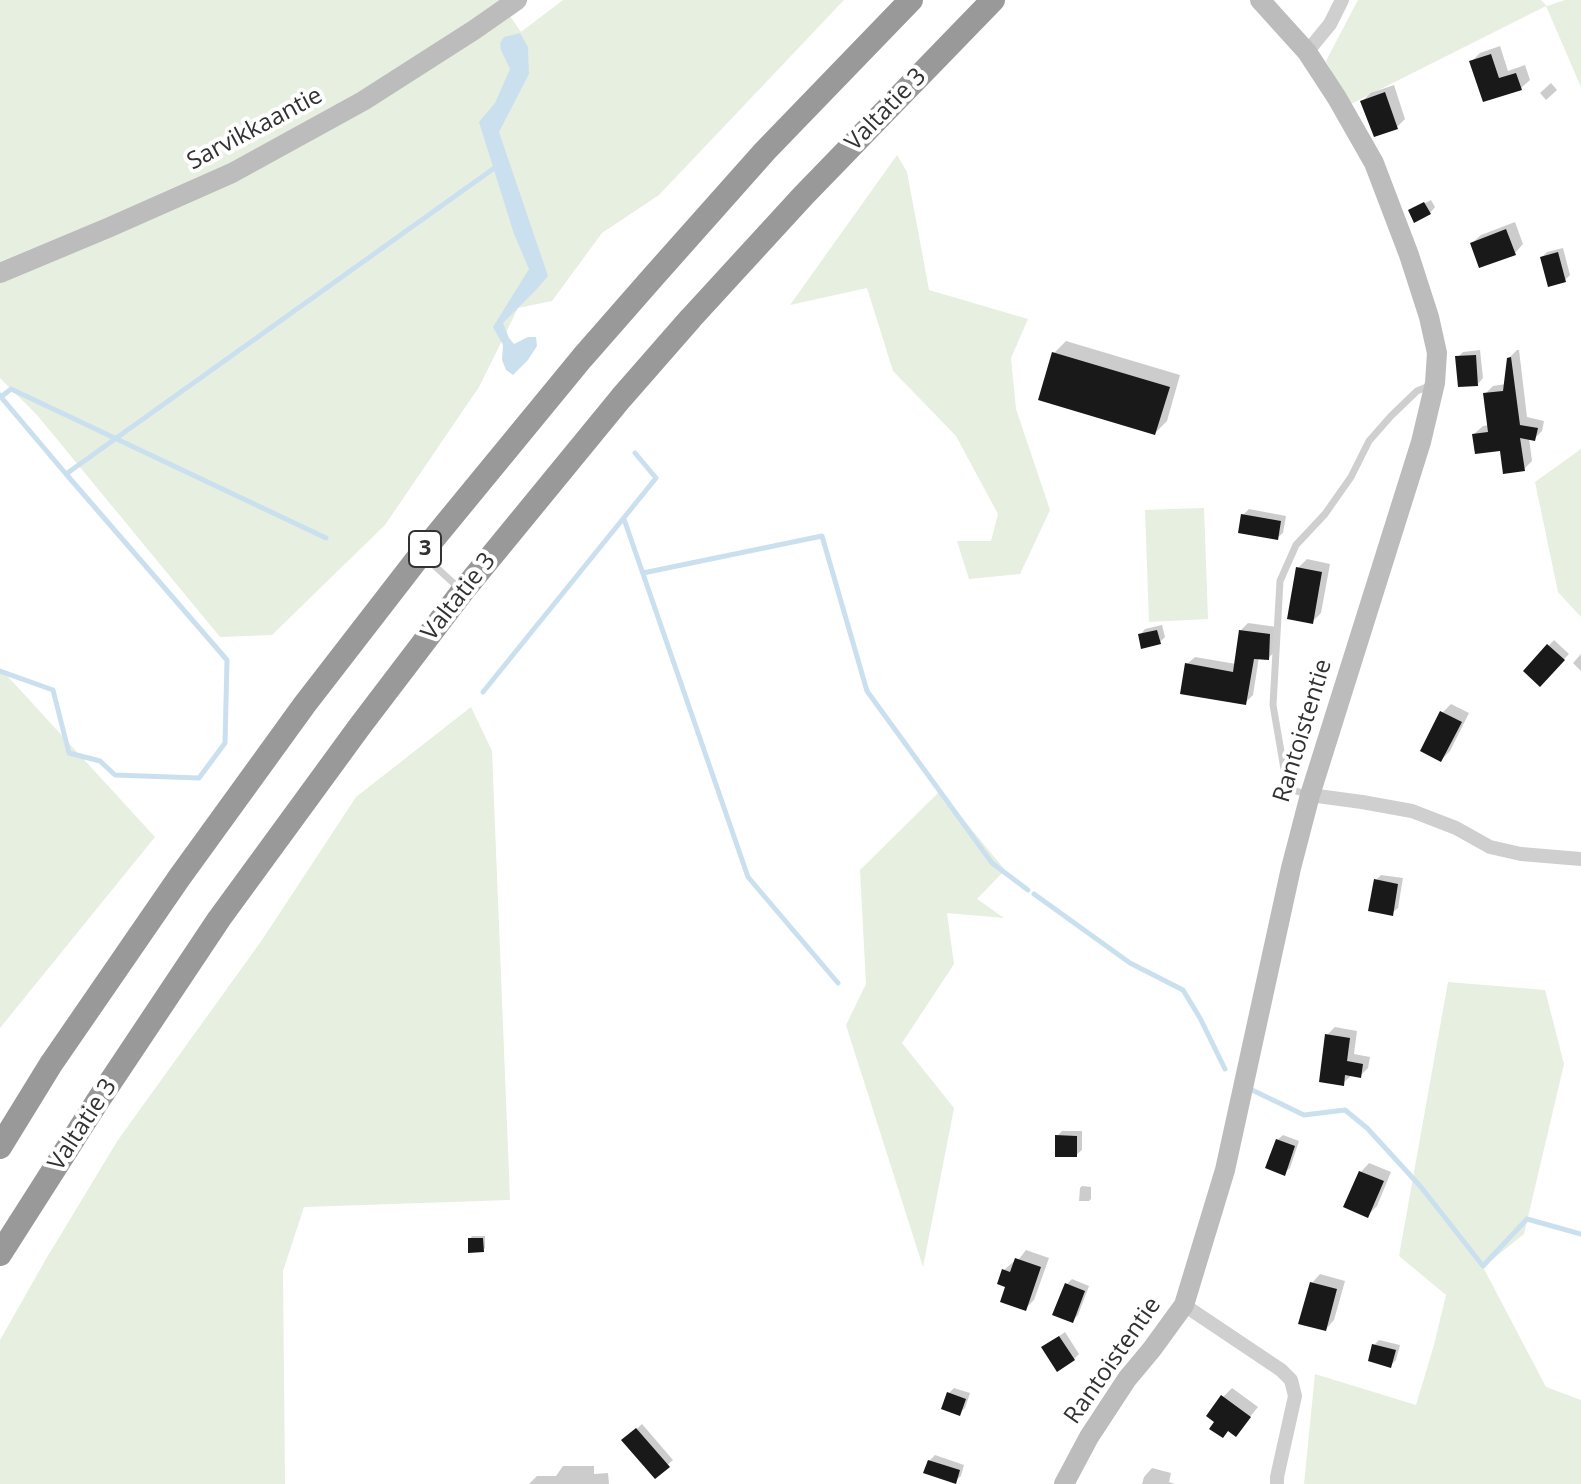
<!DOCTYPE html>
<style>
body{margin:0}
canvas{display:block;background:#fff}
</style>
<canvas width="1581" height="1484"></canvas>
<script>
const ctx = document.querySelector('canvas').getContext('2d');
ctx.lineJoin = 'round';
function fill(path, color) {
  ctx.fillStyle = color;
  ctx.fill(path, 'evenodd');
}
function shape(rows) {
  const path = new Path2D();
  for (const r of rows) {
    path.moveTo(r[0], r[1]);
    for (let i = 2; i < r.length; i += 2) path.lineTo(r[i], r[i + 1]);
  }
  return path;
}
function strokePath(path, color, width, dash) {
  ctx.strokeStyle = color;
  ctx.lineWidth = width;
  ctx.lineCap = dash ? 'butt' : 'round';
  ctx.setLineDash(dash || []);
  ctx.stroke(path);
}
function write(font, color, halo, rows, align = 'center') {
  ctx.font = font + ' "Open Sans",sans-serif';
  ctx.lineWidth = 8;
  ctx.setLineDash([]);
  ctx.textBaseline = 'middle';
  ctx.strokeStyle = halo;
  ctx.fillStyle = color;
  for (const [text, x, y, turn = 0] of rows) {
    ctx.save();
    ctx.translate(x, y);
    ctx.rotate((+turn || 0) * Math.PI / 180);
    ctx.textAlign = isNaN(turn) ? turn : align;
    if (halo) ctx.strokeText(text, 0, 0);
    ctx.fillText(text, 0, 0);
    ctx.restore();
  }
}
fill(shape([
 [0,0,499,0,521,32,563,0,844,0,659,195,602,233,552,301,518,308,479,387,385,525,272,635,220,637,37,415,0,378],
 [1358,0,1541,0,1547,6,1565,0,1581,0,1581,87,1546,6,1349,105,1326,61],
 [897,155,907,172,929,290,1028,319,1011,358,1016,409,1050,510,1020,574,969,579,957,541,991,541,998,514,956,436,893,371,867,288,790,305],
 [1581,449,1581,617,1558,592,1535,482],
 [1204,508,1208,619,1149,622,1145,510],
 [0,668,155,837,0,1028],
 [471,707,492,751,510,1200,304,1207,283,1271,285,1484,0,1484,0,1340,46,1259,118,1140,262,940,356,797],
 [940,791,1005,870,977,899,1004,918,947,913,954,964,902,1043,954,1108,923,1267,846,1025,866,984,860,870],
 [1448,982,1545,990,1564,1064,1524,1234,1483,1267,1546,1387,1581,1400,1581,1484,1304,1484,1315,1374,1416,1405,1434,1345,1446,1295,1399,1256]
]), '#e7efe0');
fill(shape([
 [520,33,528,47,529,74,499,132,548,276,536,290,503,323,509,338,514,344,528,337,536,337,537,346,528,360,513,375,506,370,502,360,503,345,493,327,529,269,514,234,479,122,495,103,510,69,501,50,500,43,504,37]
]), '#cbe0ef');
fill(shape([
 [1500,46,1508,71,1525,65,1530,80,1521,88,1484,100,1472,61,1480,53],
 [1551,83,1557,90,1546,100,1540,93],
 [1394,85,1405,119,1397,127,1362,101,1371,93],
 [1431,200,1435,207,1430,213,1410,211,1414,207,1414,209],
 [1515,222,1523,244,1515,253,1472,243,1481,235],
 [1563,248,1570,275,1565,280,1542,257,1547,252],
 [1066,341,1180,375,1167,421,1155,433,1054,353],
 [1480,350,1483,378,1478,384,1458,357,1463,352],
 [1517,350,1519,350,1527,417,1544,421,1542,431,1534,439,1529,438,1532,461,1524,469,1502,448,1474,434,1483,426,1490,425,1485,394,1493,386,1506,384,1509,358],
 [1249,509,1286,516,1283,533,1277,538,1243,515],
 [1307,559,1330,564,1321,613,1312,622,1298,568],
 [1248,623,1277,627,1276,651,1268,658,1259,657,1253,695,1245,703,1187,664,1195,657,1236,664,1240,631],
 [1162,625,1165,637,1160,642,1140,635,1145,629],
 [1554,640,1569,654,1540,684,1526,670],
 [1581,654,1581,671,1573,663],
 [1451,704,1469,713,1450,751,1441,760,1442,713],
 [1381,875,1403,878,1398,908,1392,913,1376,880],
 [1335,1027,1357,1031,1354,1054,1370,1057,1368,1068,1360,1076,1352,1075,1343,1083,1327,1035],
 [1062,1131,1082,1131,1082,1150,1076,1155,1057,1136],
 [1283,1135,1299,1141,1290,1168,1284,1173,1277,1140],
 [1369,1163,1391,1172,1377,1206,1368,1215,1361,1172],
 [1082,1186,1091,1187,1091,1199,1089,1201,1079,1201,1080,1188],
 [472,1236,485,1236,485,1248,483,1250,470,1239],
 [1026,1250,1049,1258,1034,1300,1025,1309,1004,1270,1013,1262,1016,1263],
 [1320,1274,1345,1281,1334,1320,1326,1329,1312,1283],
 [1072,1279,1089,1286,1078,1315,1072,1321,1066,1285],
 [1065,1332,1079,1354,1074,1359,1044,1347],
 [1379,1340,1400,1345,1396,1360,1391,1365,1374,1345],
 [954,1388,970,1393,965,1408,959,1413,949,1393],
 [1232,1388,1258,1407,1236,1434,1223,1397],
 [642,1424,673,1460,655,1476,624,1441],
 [935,1455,964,1465,961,1476,955,1481,929,1461],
 [563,1466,594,1466,594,1474,608,1473,609,1484,529,1484,537,1476,556,1476],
 [1152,1468,1171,1473,1169,1482,1175,1484,1142,1484,1144,1477]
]), '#0003');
strokePath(shape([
 [0,395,1,397,11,389,326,538],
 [1,397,66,474,500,164],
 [624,519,748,877,838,983],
 [643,573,822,536,867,691,992,863,1028,890],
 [0,671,53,690,69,753,100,761,115,775,199,778,225,743,227,660,66,474],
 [483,692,656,478,635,453],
 [1034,894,1130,963,1183,990,1200,1018,1225,1069],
 [1250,1089,1304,1115,1345,1110,1367,1128,1421,1187,1483,1266,1527,1219,1581,1234]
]), '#cbe0ef', 5);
fill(shape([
 [1491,54,1499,78,1516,73,1522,90,1483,102,1469,61],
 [1385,92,1398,129,1374,137,1360,101],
 [1424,202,1431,214,1414,223,1408,210],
 [1506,229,1516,255,1479,268,1470,243],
 [1558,252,1566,282,1548,287,1540,257],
 [1052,352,1170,387,1155,435,1038,400],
 [1476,355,1478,386,1458,387,1455,356],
 [1511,357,1520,425,1538,428,1535,441,1520,438,1525,471,1503,474,1500,451,1475,454,1472,434,1488,432,1483,393,1503,391,1507,358],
 [1241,514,1281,521,1278,540,1238,533],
 [1296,567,1322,572,1313,624,1287,619],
 [1157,630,1161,644,1141,649,1138,634],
 [1239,630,1270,634,1269,660,1254,659,1246,705,1180,694,1185,663,1233,672],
 [1547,644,1565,660,1540,687,1523,671],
 [1440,711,1462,722,1441,762,1420,751],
 [1374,879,1398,884,1393,916,1368,911],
 [1325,1034,1350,1038,1347,1061,1363,1064,1361,1078,1345,1075,1344,1086,1319,1082],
 [1055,1135,1077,1136,1077,1157,1055,1157],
 [1276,1139,1295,1146,1285,1176,1265,1168],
 [1359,1171,1384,1181,1368,1218,1343,1207],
 [468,1238,483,1238,484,1252,468,1253],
 [1015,1258,1041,1267,1026,1311,1000,1302,1005,1287,997,1284,1002,1269,1010,1272],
 [1310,1282,1337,1289,1326,1331,1298,1324],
 [1065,1283,1085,1291,1073,1323,1052,1315],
 [1059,1336,1075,1360,1057,1372,1041,1347],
 [1372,1344,1396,1350,1391,1368,1368,1361],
 [947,1392,966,1399,960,1416,941,1409],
 [1221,1395,1251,1417,1236,1437,1228,1431,1223,1438,1209,1429,1214,1422,1206,1416],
 [636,1428,670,1467,655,1479,621,1440],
 [928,1460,960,1470,956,1484,923,1473]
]), '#191919');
strokePath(shape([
 [426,558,461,590],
 [1306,794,1296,791,1288,784,1284,769,1273,705,1280,581,1296,545,1325,514,1351,477,1369,441,1391,416,1417,391,1429,386]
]), '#cfcfcf', 7);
strokePath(shape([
 [1307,52,1330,24,1342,0],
 [1310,795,1362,802,1412,811,1456,828,1490,847,1521,854,1581,859],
 [1184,1305,1281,1370,1291,1380,1295,1396,1277,1477,1277,1484]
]), '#cfcfcf', 14);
strokePath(shape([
 [0,273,110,227,232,173,363,101,474,30,517,0],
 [1064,1484,1089,1437,1127,1379,1152,1349,1184,1305,1225,1170,1291,868,1310,795,1421,442,1435,383,1437,353,1429,317,1409,255,1374,163,1337,98,1307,52,1260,0]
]), '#bcbcbc', 20);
strokePath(shape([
 [0,1147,51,1064,179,878,305,704,421,554,582,358,653,277,765,151,911,0],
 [0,1254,97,1102,219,919,360,726,462,592,621,398,691,318,803,196,993,0]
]), '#999', 24);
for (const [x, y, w] of [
 [425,549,32]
]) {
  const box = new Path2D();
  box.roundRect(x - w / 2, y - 18, w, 36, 6);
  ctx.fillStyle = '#fff';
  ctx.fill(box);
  strokePath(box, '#323232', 2);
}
write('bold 22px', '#323232', null, [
 ["3",425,549]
]);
write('24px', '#323232', '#fff', [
 ["Valtatie 3",886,110,-46],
 ["Sarvikkaantie",255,129,-28],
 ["Valtatie 3",459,597,-52],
 ["Rantoistentie",1303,731,-73],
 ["Valtatie 3",83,1125,-57],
 ["Rantoistentie",1113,1361,-55]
]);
</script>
